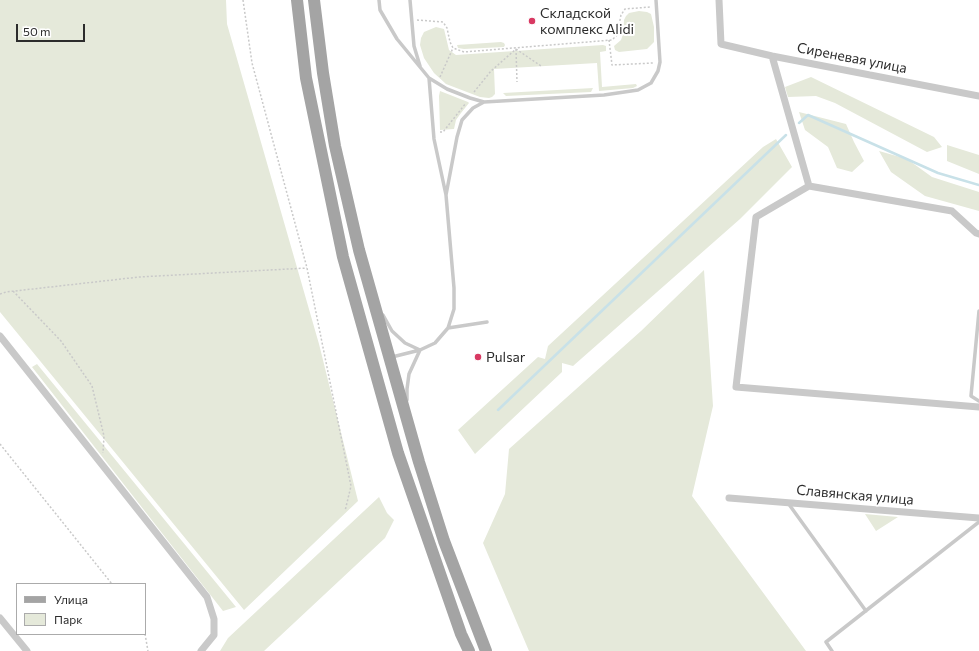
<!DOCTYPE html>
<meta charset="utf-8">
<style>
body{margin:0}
#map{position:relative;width:979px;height:651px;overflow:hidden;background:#fff;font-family:Commissioner,sans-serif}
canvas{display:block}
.legend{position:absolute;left:16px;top:583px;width:130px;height:52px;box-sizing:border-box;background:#fff;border:1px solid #ababab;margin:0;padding:5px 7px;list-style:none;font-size:12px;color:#2c2c2c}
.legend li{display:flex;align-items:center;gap:8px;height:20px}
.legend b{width:20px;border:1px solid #ababab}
.scale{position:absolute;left:16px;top:24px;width:69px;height:18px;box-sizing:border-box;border:2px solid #2c2c2c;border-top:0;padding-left:5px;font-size:12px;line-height:14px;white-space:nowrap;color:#2c2c2c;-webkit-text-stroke:3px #fff;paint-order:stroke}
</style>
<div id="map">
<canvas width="979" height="651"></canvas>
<ul class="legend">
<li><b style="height:5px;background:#a4a4a4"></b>Улица</li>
<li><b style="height:11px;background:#e5e9da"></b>Парк</li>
</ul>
<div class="scale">50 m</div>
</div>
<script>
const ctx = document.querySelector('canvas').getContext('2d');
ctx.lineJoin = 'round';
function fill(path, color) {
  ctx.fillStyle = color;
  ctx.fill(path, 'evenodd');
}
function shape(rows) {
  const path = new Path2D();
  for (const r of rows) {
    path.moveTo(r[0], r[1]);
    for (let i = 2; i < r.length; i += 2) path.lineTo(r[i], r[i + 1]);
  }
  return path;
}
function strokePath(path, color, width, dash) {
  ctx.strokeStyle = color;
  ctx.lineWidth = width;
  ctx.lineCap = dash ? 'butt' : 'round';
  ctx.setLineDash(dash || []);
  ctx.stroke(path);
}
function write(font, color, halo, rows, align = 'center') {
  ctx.font = font + ' Commissioner,sans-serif';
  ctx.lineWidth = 4;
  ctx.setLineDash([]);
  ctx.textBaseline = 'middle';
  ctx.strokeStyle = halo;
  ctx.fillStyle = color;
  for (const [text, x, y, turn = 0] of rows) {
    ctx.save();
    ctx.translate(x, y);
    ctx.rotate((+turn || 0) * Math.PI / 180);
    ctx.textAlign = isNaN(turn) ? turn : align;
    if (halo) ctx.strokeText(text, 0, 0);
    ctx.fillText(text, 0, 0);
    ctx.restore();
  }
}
fill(shape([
 [0,0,226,0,227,24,319,344,358,501,244,610,0,312],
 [639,11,647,12,651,14,654,27,654,42,647,49,619,52,615,50,614,46,621,40,623,34,624,20,626,16,629,13],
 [436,27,444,29,449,50,456,55,603,45,606,46,606,51,600,52,602,87,636,84,637,86,633,88,599,91,597,63,494,69,495,94,492,97,489,98,480,97,446,84,434,73,424,58,420,45,421,38,424,32],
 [501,42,504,43,505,45,504,47,464,49,458,48,457,45],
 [811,77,934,137,942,147,927,152,835,103,816,96,788,97,785,87],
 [593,88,591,92,506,96,503,93],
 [440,91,468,102,469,103,461,113,456,120,454,129,440,130,439,96],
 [799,112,846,124,854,142,864,161,852,172,837,168,828,147,805,130],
 [776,139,792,167,740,219,573,366,562,363,562,372,475,454,458,430,538,357,545,359,548,346,763,147],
 [947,145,979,155,979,174,947,161],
 [879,151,907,159,932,177,979,192,979,211,925,196,891,172],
 [704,270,713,406,692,496,806,651,529,651,483,543,505,494,509,449,641,331],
 [37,364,236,607,223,611,32,367],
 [379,497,387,513,394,520,385,538,264,651,220,651,228,638],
 [865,514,898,517,876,531]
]), '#e5e9da');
strokePath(shape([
 [799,123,808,115,938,173,979,185],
 [498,410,786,135]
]), '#c8e1e8', 2.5);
strokePath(shape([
 [243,0,252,63,307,268,351,486,345,511],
 [417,20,443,22,447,28,450,42,453,48,464,52,612,40,617,35,621,15,625,9,650,7],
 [609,40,612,65,653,63],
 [516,49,517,82],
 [516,49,541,66],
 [440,77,453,48],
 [474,92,491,71,516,49],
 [440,132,443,132,466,103],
 [13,291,61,341,92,386,104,436,103,453],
 [0,294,6,292,139,277,307,268],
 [0,444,112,584],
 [145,634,148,651]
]), '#c9c9c9', 1.5, [2, 2]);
strokePath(shape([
 [379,0,380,10,397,39,429,78,447,89,470,98,484,102],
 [410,0,414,46,420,66],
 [429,78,434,139,446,195,457,137,462,120,473,108,484,102,604,95,638,90,651,83,658,71,660,62,656,0],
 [979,311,971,396,979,401],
 [383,315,392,331,405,343,420,350,409,374,407,389,407,400],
 [448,328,487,322],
 [392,357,420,350,435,343,448,328,454,309,454,288,446,195],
 [788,503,866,611],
 [832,651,826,642,979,522]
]), '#c9c9c9', 3.5);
strokePath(shape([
 [719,0,721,44,772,56,979,96],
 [772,56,809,186],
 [979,234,976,233,952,211,809,186,756,217,736,387,979,407],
 [0,336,207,597,214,619,214,635,201,651],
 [729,498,979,518],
 [0,618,27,651]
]), '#c9c9c9', 7);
strokePath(shape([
 [297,0,306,78,343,257,398,453,461,634,469,651],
 [314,0,323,73,335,146,359,250,419,462,444,541,486,651]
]), '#a4a4a4', 12);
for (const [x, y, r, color] of [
 [532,21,4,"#d83962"],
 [478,357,4,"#d83962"]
]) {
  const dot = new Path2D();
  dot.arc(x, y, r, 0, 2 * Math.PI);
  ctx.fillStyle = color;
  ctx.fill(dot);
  strokePath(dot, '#fff', 1.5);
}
write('14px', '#2c2c2c', '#fff', [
 ["Складской",540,13],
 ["комплекс Alidi",540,29],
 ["Pulsar",486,357]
], 'left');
write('14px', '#2c2c2c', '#fff', [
 ["Сиреневая улица",852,58,11],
 ["Славянская улица",855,495,5]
]);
</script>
